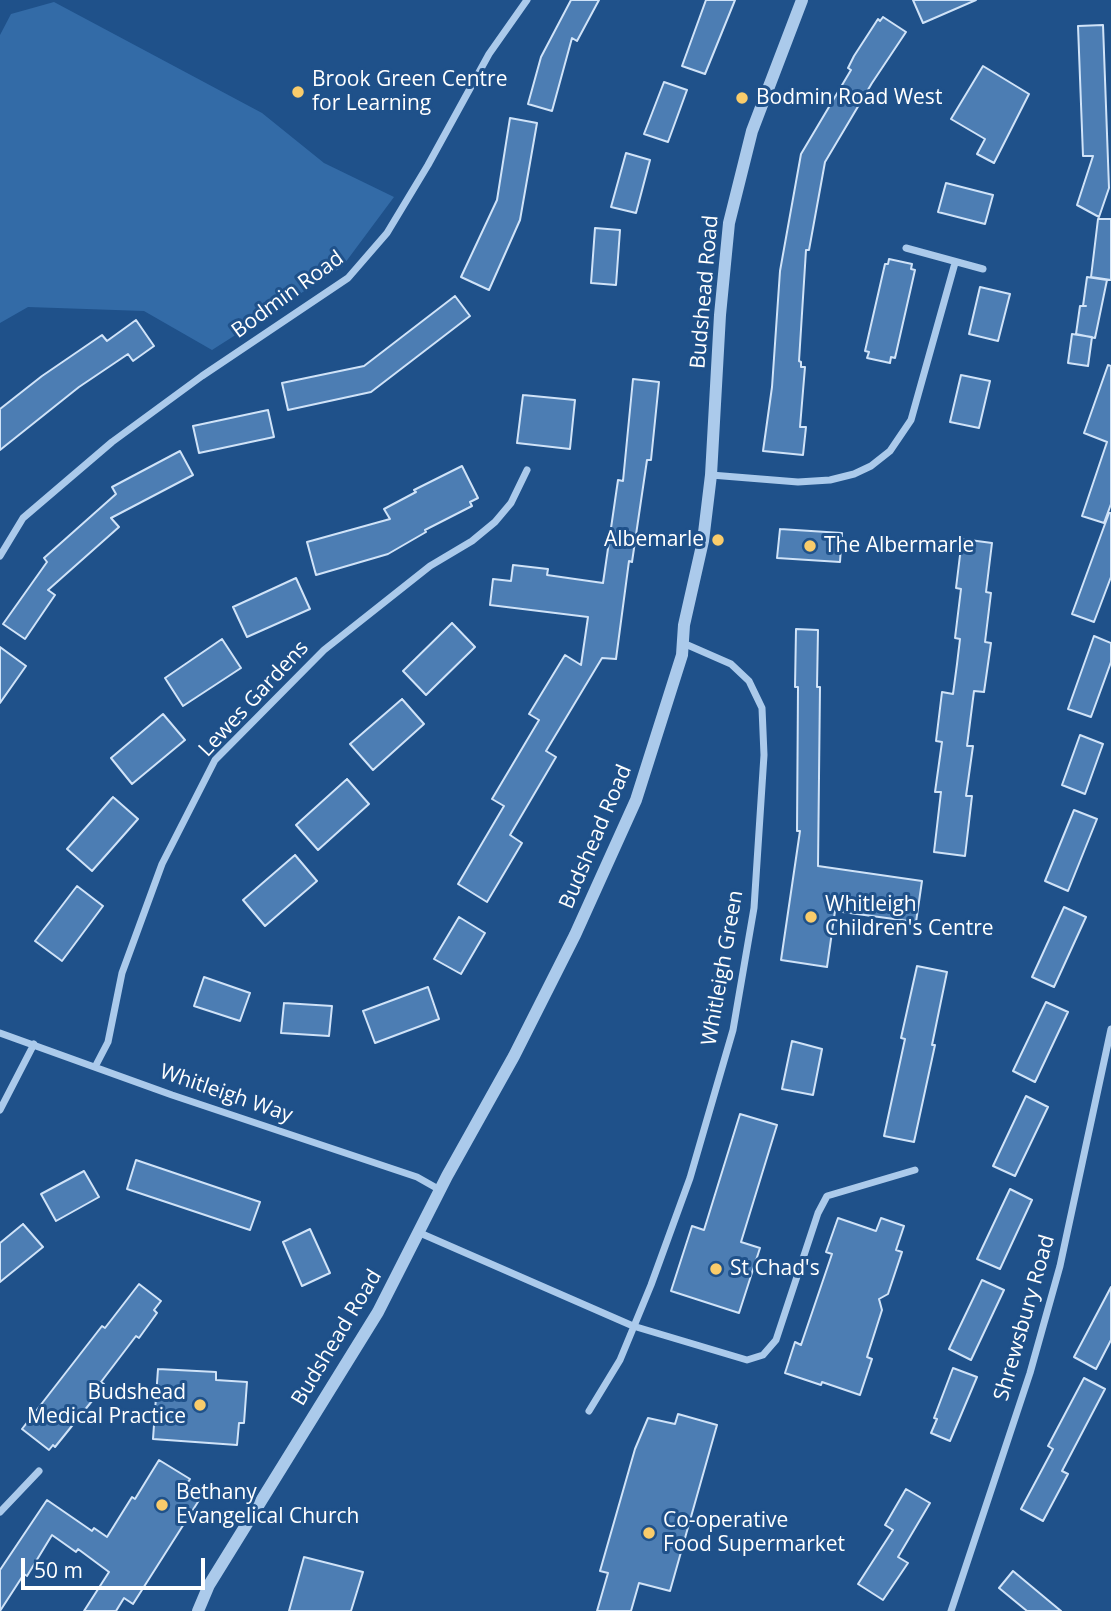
<!DOCTYPE html>
<style>
body{margin:0}
#map{position:relative;width:1111px;height:1611px;overflow:hidden;background:#1f518a;font-family:"Open Sans",sans-serif}
canvas{display:block}
.scale{position:absolute;left:21px;top:1558px;width:184px;height:32px;box-sizing:border-box;border:4px solid #fff;border-top:0;padding-left:9px;font-size:21px;line-height:24px;white-space:nowrap;color:#fff;-webkit-text-stroke:5px #1f518a;paint-order:stroke}
</style>
<div id="map">
<canvas width="1111" height="1611"></canvas>
<div class="scale">50 m</div>
</div>
<script>
const ctx = document.querySelector('canvas').getContext('2d');
ctx.lineJoin = 'round';
function fill(path, color) {
  ctx.fillStyle = color;
  ctx.fill(path, 'evenodd');
}
function shape(rows) {
  const path = new Path2D();
  for (const r of rows) {
    path.moveTo(r[0], r[1]);
    for (let i = 2; i < r.length; i += 2) path.lineTo(r[i], r[i + 1]);
  }
  return path;
}
function strokePath(path, color, width, dash) {
  ctx.strokeStyle = color;
  ctx.lineWidth = width;
  ctx.lineCap = dash ? 'butt' : 'round';
  ctx.setLineDash(dash || []);
  ctx.stroke(path);
}
function write(font, color, halo, rows, align = 'center') {
  ctx.font = font + ' "Open Sans",sans-serif';
  ctx.lineWidth = 6;
  ctx.setLineDash([]);
  ctx.textBaseline = 'middle';
  ctx.strokeStyle = halo;
  ctx.fillStyle = color;
  for (const [text, x, y, turn = 0] of rows) {
    ctx.save();
    ctx.translate(x, y);
    ctx.rotate((+turn || 0) * Math.PI / 180);
    ctx.textAlign = isNaN(turn) ? turn : align;
    if (halo) ctx.strokeText(text, 0, 0);
    ctx.fillText(text, 0, 0);
    ctx.restore();
  }
}
fill(shape([
 [54,2,262,113,324,163,394,197,342,267,212,350,144,311,28,307,0,323,0,35,11,14]
]), '#336ba7');
const building = shape([
 [571,0,599,0,577,41,572,38,552,111,528,104,541,57,571,0],
 [706,0,735,0,705,74,682,66,706,0],
 [913,0,976,0,923,23,913,0],
 [883,17,906,32,872,83,825,162,809,250,806,250,799,361,801,362,801,367,805,367,800,427,806,427,803,455,763,451,772,387,780,271,801,154,851,70,848,68,854,56,878,19,880,21,883,17],
 [1103,25,1109,188,1099,217,1077,205,1093,156,1083,156,1078,26,1103,25],
 [983,66,1029,94,994,163,977,154,985,139,951,119,983,66],
 [664,82,687,90,668,142,644,134,664,82],
 [510,118,537,123,520,220,489,290,461,277,497,200,510,118],
 [626,153,650,160,636,213,611,207,626,153],
 [946,183,993,195,985,224,938,212,946,183],
 [1098,219,1111,219,1111,280,1091,277,1098,219],
 [595,228,620,230,616,285,591,283,595,228],
 [889,259,912,264,911,269,915,270,895,358,891,357,890,363,867,358,869,352,865,351,885,264,888,264,889,259],
 [1087,277,1107,280,1095,338,1076,334,1080,306,1086,306,1083,306,1087,277],
 [980,287,1010,294,998,341,969,334,980,287],
 [455,296,470,316,371,392,288,410,282,383,364,366,455,296],
 [136,320,154,346,133,361,128,354,79,387,0,450,0,409,42,376,102,335,107,341,136,320],
 [1072,334,1092,337,1088,366,1068,363,1072,334],
 [1108,365,1111,366,1111,504,1104,523,1082,516,1107,442,1084,433,1108,365],
 [961,375,990,381,979,428,950,422,961,375],
 [633,379,659,382,651,460,647,460,632,562,629,561,616,659,602,658,546,751,556,757,510,835,522,843,487,902,458,884,504,806,492,799,539,720,529,714,565,655,581,665,588,617,490,605,493,579,511,581,513,565,548,569,547,575,603,583,618,480,623,481,633,379],
 [523,395,575,400,570,449,517,443,523,395],
 [268,410,274,437,199,453,193,426,268,410],
 [180,451,193,475,111,518,119,527,48,590,55,595,25,639,3,624,47,562,44,558,116,494,112,487,180,451],
 [462,466,478,498,470,502,472,506,425,530,426,532,388,554,316,575,307,542,390,519,384,509,416,492,414,490,462,466],
 [1109,513,1111,513,1111,577,1094,622,1072,614,1109,513],
 [780,529,842,533,840,562,777,558,780,529],
 [962,539,992,543,986,592,991,593,985,642,991,643,984,692,974,691,967,746,973,746,966,796,972,796,965,856,934,852,941,792,935,792,942,742,936,741,942,692,953,694,957,664,960,639,955,638,961,589,956,588,962,539],
 [296,578,310,609,247,637,233,607,296,578],
 [452,623,475,647,426,695,403,671,452,623],
 [796,629,818,630,817,687,820,687,818,866,922,881,916,922,835,911,827,967,781,960,800,831,797,831,798,687,795,687,796,629],
 [1094,636,1111,643,1111,662,1091,717,1068,709,1094,636],
 [222,639,241,668,183,706,165,678,222,639],
 [0,647,26,666,0,703,0,647],
 [402,699,424,724,373,770,350,744,402,699],
 [163,714,185,740,132,784,111,758,163,714],
 [1080,735,1103,744,1085,794,1062,785,1080,735],
 [347,779,369,804,318,850,296,825,347,779],
 [113,797,138,819,92,871,67,849,113,797],
 [1074,810,1097,819,1068,891,1045,881,1074,810],
 [295,855,317,881,265,926,243,900,295,855],
 [77,886,103,906,62,961,35,941,77,886],
 [1064,907,1086,917,1054,987,1032,977,1064,907],
 [459,917,485,933,461,974,434,959,459,917],
 [917,966,947,972,932,1045,935,1045,914,1142,884,1136,905,1039,901,1038,917,966],
 [204,977,250,993,240,1021,194,1006,204,977],
 [428,987,439,1019,375,1043,363,1011,428,987],
 [1046,1002,1068,1012,1035,1082,1013,1071,1046,1002],
 [284,1003,332,1006,329,1036,281,1033,284,1003],
 [792,1041,822,1049,813,1095,782,1089,792,1041],
 [1026,1096,1048,1107,1015,1176,993,1166,1026,1096],
 [740,1114,777,1125,741,1242,760,1248,739,1313,671,1291,692,1226,704,1230,740,1114],
 [136,1160,260,1202,250,1230,127,1189,136,1160],
 [84,1171,99,1197,56,1221,41,1194,84,1171],
 [1010,1189,1032,1200,1000,1269,977,1259,1010,1189],
 [838,1218,876,1231,881,1218,904,1226,896,1250,902,1252,888,1294,879,1299,882,1310,867,1357,872,1359,860,1395,822,1382,821,1385,785,1373,795,1342,801,1345,832,1254,826,1252,838,1218],
 [23,1224,43,1247,0,1282,0,1243,23,1224],
 [310,1229,330,1273,302,1286,283,1242,310,1229],
 [982,1280,1004,1290,971,1360,949,1349,982,1280],
 [139,1284,161,1301,154,1310,157,1313,139,1338,136,1336,101,1382,104,1384,92,1401,55,1447,53,1445,49,1450,22,1429,102,1326,105,1328,139,1284],
 [1111,1287,1111,1340,1096,1369,1074,1357,1111,1287],
 [953,1368,977,1377,950,1441,931,1433,937,1419,934,1418,953,1368],
 [158,1369,216,1372,216,1380,247,1382,244,1423,239,1423,237,1445,153,1439,158,1369],
 [1084,1378,1105,1389,1062,1471,1068,1474,1043,1521,1021,1509,1053,1449,1048,1446,1084,1378],
 [678,1414,717,1425,670,1591,639,1583,631,1611,597,1611,608,1573,600,1571,635,1449,648,1418,675,1424,678,1414],
 [159,1460,190,1479,187,1484,203,1494,133,1604,124,1598,116,1611,84,1611,109,1572,78,1549,76,1552,52,1535,27,1576,24,1574,0,1611,0,1570,47,1500,92,1531,94,1528,107,1537,132,1497,135,1499,159,1460],
 [906,1489,930,1503,898,1557,908,1563,883,1600,858,1584,893,1530,885,1525,906,1489],
 [304,1557,363,1572,351,1611,289,1611,304,1557],
 [1013,1571,1061,1611,1027,1611,999,1588,1013,1571]
]);
fill(building, '#4c7db3');
strokePath(building, '#d0e3f8', 2);
strokePath(shape([
 [906,248,983,269],
 [711,475,798,482,830,480,854,474,871,466,890,451,911,420,955,263],
 [0,556,23,518,112,442,202,376,348,278,387,233,428,165,489,54,527,0],
 [0,1033,172,1095,417,1177,440,1190],
 [95,1067,108,1042,122,973,162,864,215,760,324,650,430,566,472,541,495,522,511,503,527,470],
 [0,1110,34,1044],
 [420,1233,633,1326,747,1360,763,1355,776,1340,818,1213,827,1196,915,1170],
 [589,1411,620,1360,651,1285,690,1178,733,1030,754,908,764,755,762,708,749,681,731,664,683,643],
 [0,1512,39,1471],
 [951,1611,1030,1373,1060,1266,1111,1029]
]), '#abcaeb', 7);
strokePath(shape([
 [198,1611,209,1585,378,1312,447,1176,514,1056,575,935,636,800,682,655,684,625,703,541,711,475,720,315,729,223,752,131,802,0]
]), '#abcaeb', 12);
for (const [x, y, r, color] of [
 [298,92,7,"#f9cc6b"],
 [742,98,7,"#f9cc6b"],
 [718,540,7,"#f9cc6b"],
 [810,546,7,"#f9cc6b"],
 [811,917,7,"#f9cc6b"],
 [716,1269,7,"#f9cc6b"],
 [200,1405,7,"#f9cc6b"],
 [162,1505,7,"#f9cc6b"],
 [649,1533,7,"#f9cc6b"]
]) {
  const dot = new Path2D();
  dot.arc(x, y, r, 0, 2 * Math.PI);
  ctx.fillStyle = color;
  ctx.fill(dot);
  strokePath(dot, '#1f518a', 2.5);
}
write('21px', '#fff', '#1f518a', [
 ["Brook Green Centre",312,80],
 ["for Learning",312,104],
 ["Bodmin Road West",756,98],
 ["Albemarle",704,540,"right"],
 ["The Albermarle",824,546],
 ["Whitleigh",825,905],
 ["Children's Centre",825,929],
 ["St Chad's",730,1269],
 ["Budshead",186,1393,"right"],
 ["Medical Practice",186,1417,"right"],
 ["Bethany",176,1493],
 ["Evangelical Church",176,1517],
 ["Co-operative",663,1521],
 ["Food Supermarket",663,1545]
], 'left');
write('21px', '#fff', '#1f518a', [
 ["Budshead Road",705,292,-85],
 ["Bodmin Road",288,295,-36],
 ["Lewes Gardens",254,699,-47],
 ["Budshead Road",596,837,-67],
 ["Whitleigh Green",723,968,-80],
 ["Whitleigh Way",226,1094,19],
 ["Shrewsbury Road",1025,1318,-74],
 ["Budshead Road",337,1338,-59]
]);
</script>
